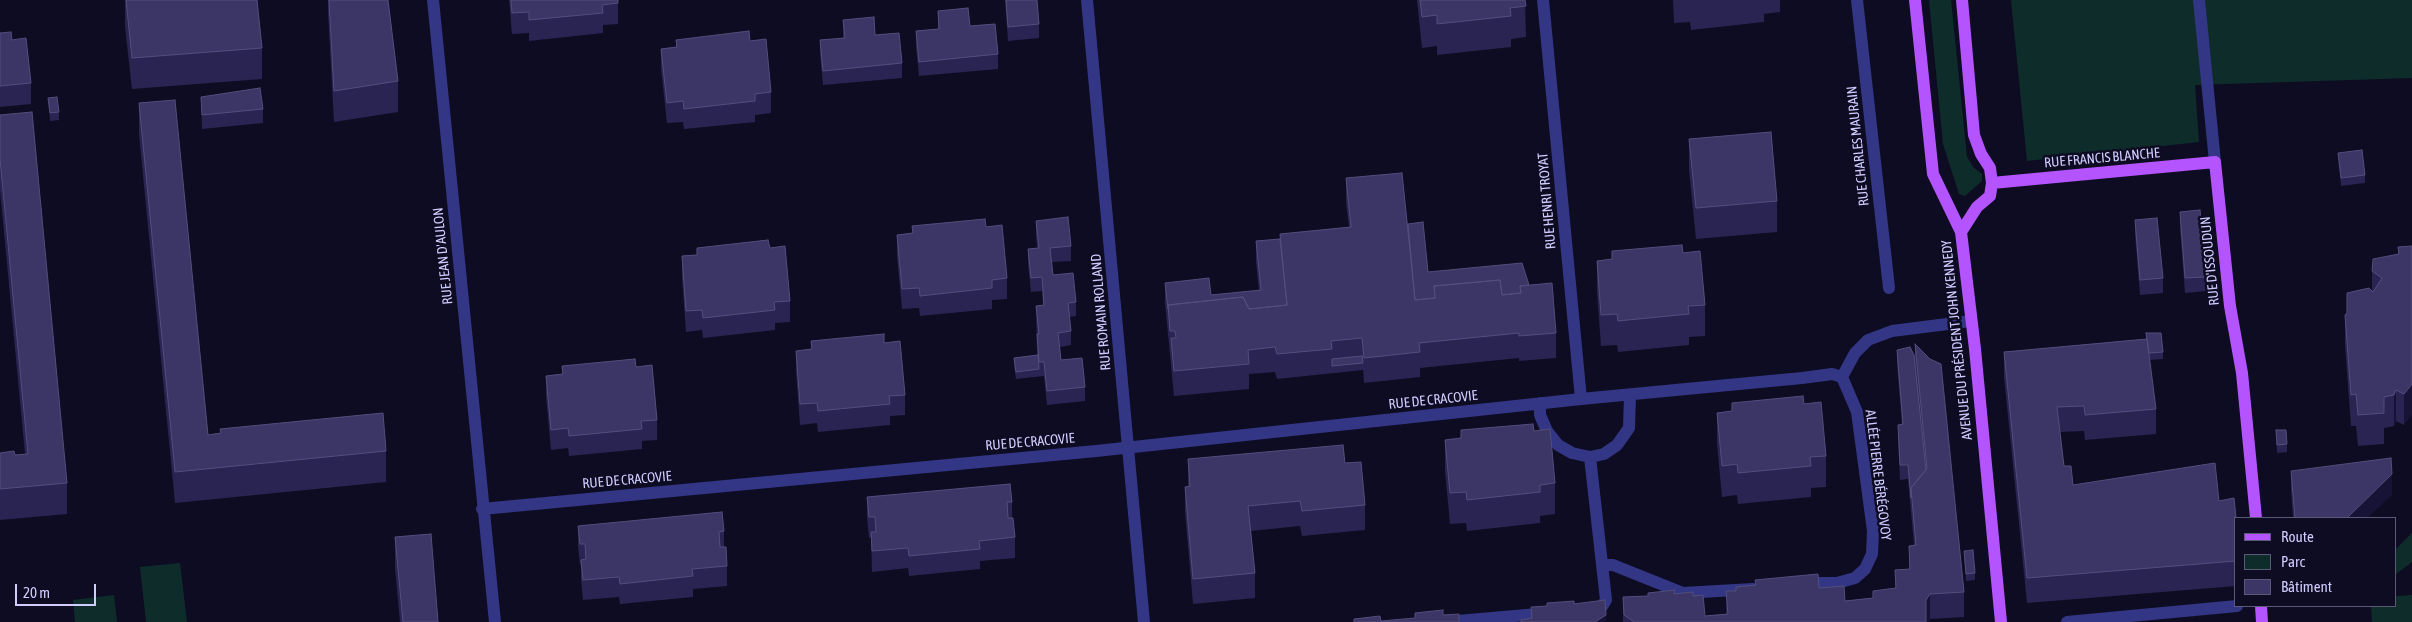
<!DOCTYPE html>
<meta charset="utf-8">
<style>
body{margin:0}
#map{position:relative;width:2412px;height:622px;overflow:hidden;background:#0e0c22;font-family:"Asap Condensed",sans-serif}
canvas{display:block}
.legend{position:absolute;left:2234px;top:517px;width:162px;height:90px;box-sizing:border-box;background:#0e0c22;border:1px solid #5b597a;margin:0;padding:6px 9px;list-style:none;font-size:15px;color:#cfcdff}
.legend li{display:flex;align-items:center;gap:10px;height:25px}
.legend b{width:25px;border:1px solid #5b597a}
.scale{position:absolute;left:15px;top:584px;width:81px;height:22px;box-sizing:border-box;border:2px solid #cfcdff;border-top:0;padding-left:6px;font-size:15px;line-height:18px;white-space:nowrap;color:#cfcdff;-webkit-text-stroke:4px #0e0c22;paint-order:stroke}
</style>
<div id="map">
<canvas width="2412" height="622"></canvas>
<ul class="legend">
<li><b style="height:6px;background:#b354ff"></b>Route</li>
<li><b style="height:14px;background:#0e2d2a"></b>Parc</li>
<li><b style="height:14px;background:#3b3665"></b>Bâtiment</li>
</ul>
<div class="scale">20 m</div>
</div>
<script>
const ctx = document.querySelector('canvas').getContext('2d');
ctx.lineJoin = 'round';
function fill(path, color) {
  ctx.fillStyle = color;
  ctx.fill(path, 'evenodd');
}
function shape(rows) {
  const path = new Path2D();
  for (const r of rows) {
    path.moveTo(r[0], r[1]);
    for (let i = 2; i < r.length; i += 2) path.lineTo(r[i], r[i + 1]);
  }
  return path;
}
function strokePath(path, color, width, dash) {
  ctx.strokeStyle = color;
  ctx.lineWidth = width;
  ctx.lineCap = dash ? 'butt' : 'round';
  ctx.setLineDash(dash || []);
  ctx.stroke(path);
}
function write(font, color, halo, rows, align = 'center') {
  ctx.font = font + ' "Asap Condensed",sans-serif';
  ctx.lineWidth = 5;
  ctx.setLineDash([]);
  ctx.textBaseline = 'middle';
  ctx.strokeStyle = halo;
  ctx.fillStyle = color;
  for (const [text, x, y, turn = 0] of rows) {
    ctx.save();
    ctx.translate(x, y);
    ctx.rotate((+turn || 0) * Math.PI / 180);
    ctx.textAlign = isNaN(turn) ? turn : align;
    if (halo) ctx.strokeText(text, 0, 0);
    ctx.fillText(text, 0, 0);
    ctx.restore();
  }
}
fill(shape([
 [1929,0,1951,0,1967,157,1974,168,1982,174,1982,181,1965,196,1959,194,1943,144],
 [2011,0,2412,0,2412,78,2195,85,2199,142,2027,161],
 [2412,533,2412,562,2396,574,2396,549],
 [180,563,187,622,146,622,140,567],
 [114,595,117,622,75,622,73,600],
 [2412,595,2412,622,2372,622,2371,606,2396,606,2396,596]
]), '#0e2d2a');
strokePath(shape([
 [433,0,495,622],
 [1087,0,1144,622],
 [1543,0,1581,399],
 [1857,0,1889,288],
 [2199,0,2215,162],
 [1842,377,1855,353,1868,340,1892,331,1971,321],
 [1540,403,1540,415,1547,431,1558,445,1572,453,1590,457,1604,454,1617,445,1629,428,1630,395],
 [1590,457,1606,600,1601,608,1593,608],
 [482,509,1096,451,1581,399,1802,378,1832,374,1842,377,1857,412,1873,531,1872,554,1865,569,1855,578,1837,583,1802,583],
 [1604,565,1613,565,1683,593,1753,589],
 [1446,622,1549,613],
 [2067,622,2237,606]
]), '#333685', 12);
strokePath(shape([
 [1915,0,1933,174,1961,232,1975,349,2001,622],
 [1992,183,2215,162,2230,306,2242,373,2256,518],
 [1961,232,1977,207,1990,196,1992,183,1990,168,1981,154,1974,135,1962,0],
 [2261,606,2262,622]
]), '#b354ff', 12);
fill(shape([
 [125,0,257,0,262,48,262,79,132,89,125,27],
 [328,0,388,0,398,81,398,112,334,122,328,13],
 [509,0,618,0,618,24,603,25,603,33,529,41,529,33,512,34],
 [1005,0,1037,0,1039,24,1039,38,1008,41],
 [1417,0,1525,0,1526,37,1511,39,1511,47,1437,55,1437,46,1422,48],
 [1673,0,1780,0,1780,12,1764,14,1764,22,1691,30,1690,22,1674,23],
 [938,11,970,26,998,54,998,69,919,76,916,46,916,31,938,29],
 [843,20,875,35,902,63,902,78,823,85,820,54,820,40,843,38],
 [0,33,12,40,31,83,31,104,0,107],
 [676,40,750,41,771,92,771,113,755,115,755,122,684,129,683,122,667,123,661,69,661,49,676,47],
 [201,97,263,109,263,123,202,129],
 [48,98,59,112,59,120,50,121],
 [139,103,208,435,386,451,386,482,175,503,139,134],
 [0,115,67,483,67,514,0,520,0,453,15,455,25,454,0,190],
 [1689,139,1777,201,1777,232,1696,239,1689,170],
 [2338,153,2365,175,2365,183,2341,186],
 [1346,178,1408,224,1428,272,1529,285,1556,333,1556,358,1519,361,1519,358,1420,368,1420,377,1364,383,1363,369,1363,370,1277,379,1275,372,1249,374,1249,389,1174,396,1165,303,1165,283,1211,295,1259,291,1256,262,1256,241,1280,239,1280,234,1349,227,1346,203],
 [2180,212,2206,277,2206,291,2185,293,2180,227],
 [2135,220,2163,278,2163,293,2140,295,2135,234],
 [1036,221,1071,246,1071,261,1052,262,1053,275,1076,302,1076,316,1069,317,1071,331,1071,345,1060,347,1061,360,1085,387,1085,401,1047,405,1044,376,1016,379,1014,365,1014,358,1037,355,1036,306,1043,305,1042,291,1031,292,1028,264,1028,249,1037,248,1036,235],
 [912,226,986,227,1007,278,1007,299,992,300,992,309,920,316,919,308,902,309,897,256,897,235,912,233],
 [2412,246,2404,425,2396,421,2394,426,2384,428,2384,444,2358,446,2356,426,2351,426,2345,346,2345,315,2372,291,2372,271,2398,255,2398,247],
 [770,248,790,301,790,322,775,323,775,330,703,338,702,330,686,332,682,277,682,256],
 [1612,251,1683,253,1705,305,1705,336,1689,337,1689,345,1618,352,1617,345,1601,346,1597,292,1597,261,1612,260],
 [2146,333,2163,352,2163,359,2150,360,2156,409,2156,434,2085,440,2084,431,2060,432,2064,466,2073,485,2219,501,2236,518,2236,586,2027,603,2004,377,2004,352,2146,339],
 [811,341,884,343,905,395,905,415,890,416,890,425,818,432,817,423,800,425,796,372,796,351,811,349],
 [1915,344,1964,592,1964,617,1930,619,1928,622,1623,622,1623,597,1648,596,1675,594,1693,596,1705,616,1726,614,1726,591,1736,591,1736,587,1819,588,1845,601,1873,598,1895,588,1895,570,1909,569,1909,546,1914,545,1908,479,1900,480,1898,439,1898,425,1902,424,1897,364,1897,350,1915,355],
 [562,366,636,367,657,420,657,440,642,441,642,449,569,456,568,448,551,450,546,396,546,376,562,374],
 [1732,403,1804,404,1826,456,1826,487,1811,488,1811,497,1738,504,1737,495,1722,497,1717,444,1717,413,1732,411],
 [1461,430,1534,431,1555,483,1555,514,1540,516,1540,523,1467,531,1466,523,1450,524,1445,471,1445,440,1461,438],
 [2276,430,2287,444,2287,452,2277,453],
 [1188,459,1345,463,1365,505,1365,530,1302,536,1300,526,1251,531,1255,573,1255,598,1193,604,1185,512,1185,487,1188,487],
 [2291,471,2392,494,2367,518,2293,518,2291,491],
 [867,497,1012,502,1012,518,1015,537,1015,558,980,561,980,569,909,576,908,568,872,572,871,537,869,538,867,518],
 [578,526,724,531,724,547,727,566,727,586,693,589,693,597,620,604,619,597,583,600,581,580,581,564,580,565,578,546],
 [395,537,438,622,400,622,395,568],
 [1964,551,1975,573,1975,580,1966,581]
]), '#292452');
fill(shape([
 [2412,384,2412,415,2404,425,2404,394],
 [2396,390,2396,421,2394,426,2394,395],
 [2392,474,2392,494,2367,518,2347,518],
 [1930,594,1930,619,1928,622,1926,622,1926,600],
 [1606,615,1606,622,1595,622,1597,620]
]), '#171337');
const building = shape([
 [126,0,257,0,262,48,132,58,126,0],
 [329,0,388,0,398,81,334,91,329,0],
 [511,0,618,0,618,3,602,5,603,13,529,20,529,12,512,13,511,0],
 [1006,0,1037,0,1039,24,1008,27,1006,0],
 [1420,0,1525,0,1526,6,1510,8,1511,16,1437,24,1437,15,1422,17,1420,0],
 [968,8,970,26,995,24,998,54,919,62,916,31,939,29,938,11,968,8],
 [874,17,875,35,899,33,902,63,823,71,820,40,845,38,843,20,874,17],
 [749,31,750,41,766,39,771,92,755,94,755,101,684,109,683,101,667,103,661,49,677,47,676,40,749,31],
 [11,32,12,40,26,38,31,83,0,86,0,33,11,32],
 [260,88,263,109,202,115,201,97,260,88],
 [57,97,59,112,50,113,48,98,57,97],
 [175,100,208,435,221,433,220,429,383,413,386,451,175,472,139,103,175,100],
 [32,112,67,483,0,489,0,453,14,451,15,455,28,454,0,159,0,115,32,112],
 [1771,132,1777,201,1696,208,1689,139,1771,132],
 [2362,150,2365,175,2341,178,2338,153,2362,150],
 [1402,173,1415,300,1435,298,1434,286,1500,280,1502,295,1521,293,1520,286,1552,283,1556,333,1519,336,1519,333,1419,343,1420,352,1364,358,1362,338,1331,341,1332,349,1277,354,1275,347,1248,350,1249,364,1174,371,1171,338,1176,338,1175,331,1170,331,1168,305,1243,297,1249,309,1287,305,1280,234,1351,227,1346,178,1402,173],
 [2200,210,2206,277,2185,278,2180,212,2200,210],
 [1068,217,1071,246,1050,248,1053,275,1073,273,1076,302,1068,303,1071,331,1058,333,1061,360,1082,358,1085,387,1047,391,1044,362,1039,362,1037,334,1039,334,1036,306,1044,305,1042,277,1031,278,1028,249,1039,248,1036,221,1068,217],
 [2157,218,2163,278,2140,280,2135,220,2157,218],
 [985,219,986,227,1002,225,1007,278,992,280,992,288,920,296,919,288,902,289,897,235,913,233,912,226,985,219],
 [1423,222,1428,272,1522,263,1529,285,1520,286,1521,293,1502,295,1500,280,1434,286,1435,298,1415,300,1408,224,1423,222],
 [1280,239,1287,305,1249,309,1243,297,1168,305,1168,309,1165,283,1209,278,1211,295,1261,290,1256,241,1280,239],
 [768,240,770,248,785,246,790,301,774,302,775,310,703,318,702,310,686,311,682,256,697,255,697,248,768,240],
 [1682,245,1683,253,1700,251,1705,305,1688,306,1689,314,1618,321,1617,314,1601,315,1597,261,1612,259,1612,251,1682,245],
 [2412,246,2412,384,2404,394,2396,390,2394,395,2384,397,2384,413,2358,415,2356,394,2351,395,2345,315,2347,313,2347,293,2369,288,2373,292,2382,278,2372,271,2373,259,2399,254,2398,247,2412,246],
 [2146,333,2161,333,2163,352,2149,353,2146,333],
 [884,334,884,343,900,341,905,395,889,396,890,404,818,411,817,403,800,404,796,351,812,349,811,341,884,334],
 [2147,339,2156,409,2085,415,2084,406,2057,407,2064,466,2071,466,2073,485,2215,463,2219,501,2234,498,2236,518,2236,561,2027,578,2004,352,2147,339],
 [1915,344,1930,359,1941,364,1964,592,1930,594,1926,600,1926,622,1634,622,1624,615,1623,597,1648,596,1648,593,1675,590,1674,594,1693,592,1693,596,1703,595,1705,616,1728,614,1726,591,1736,591,1736,587,1756,585,1755,580,1818,574,1819,588,1844,586,1845,601,1873,598,1873,591,1896,588,1895,570,1910,569,1909,546,1916,545,1911,488,1927,468,1915,344],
 [1910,347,1914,355,1926,470,1911,488,1911,498,1908,465,1900,465,1898,425,1903,424,1897,350,1910,347],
 [1038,355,1039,369,1016,372,1014,358,1038,355],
 [1362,356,1363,363,1332,366,1332,359,1362,356],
 [635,359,636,367,652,365,657,420,641,421,642,429,569,436,568,428,551,430,546,376,563,374,562,366,635,359],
 [1803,396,1804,404,1821,402,1826,456,1810,457,1811,466,1738,473,1737,464,1722,466,1717,413,1732,411,1732,403,1803,396],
 [1533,424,1534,431,1550,429,1555,483,1540,485,1540,492,1467,500,1466,492,1450,493,1445,440,1461,438,1461,430,1533,424],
 [2276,430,2286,430,2287,444,2277,445,2276,430],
 [1343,445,1345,463,1361,462,1365,505,1302,511,1300,501,1248,506,1255,573,1193,579,1185,487,1190,486,1188,459,1343,445],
 [2391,458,2392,474,2347,518,2295,518,2291,471,2391,458],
 [1010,484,1012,502,1007,502,1008,518,1013,518,1015,537,979,541,980,549,909,556,908,548,872,551,871,532,876,532,875,517,869,517,867,497,1010,484],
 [722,512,724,531,719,532,720,547,726,547,727,566,692,569,693,576,620,584,619,577,583,580,581,560,586,559,585,544,580,544,578,526,722,512],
 [431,534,438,622,403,622,395,537,431,534],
 [1973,550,1975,573,1966,574,1964,551,1973,550],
 [1605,600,1606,615,1595,622,1521,622,1521,620,1532,618,1531,607,1547,606,1547,603,1574,601,1574,604,1605,600],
 [1443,610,1443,615,1459,614,1459,622,1354,622,1354,619,1380,616,1381,621,1415,618,1415,613,1443,610]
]);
fill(building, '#3b3665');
strokePath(building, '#524e7d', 1);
write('14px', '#cfcdff', '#0e0c22', [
 ["RUE CHARLES MAURAIN",1858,146,-96],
 ["RUE FRANCIS BLANCHE",2102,158,-5],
 ["RUE HENRI TROYAT",1547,201,-95],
 ["RUE JEAN D'AULON",443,256,-96],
 ["RUE D'ISSOUDUN",2210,261,-96],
 ["RUE ROMAIN ROLLAND",1101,312,-95],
 ["AVENUE DU PRÉSIDENT JOHN KENNEDY",1957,340,-96],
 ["RUE DE CRACOVIE",1433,400,-6],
 ["RUE DE CRACOVIE",1030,442,-5],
 ["ALLÉE PIERRE BÉRÉGOVOY",1878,475,83],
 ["RUE DE CRACOVIE",627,480,-5]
]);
</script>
